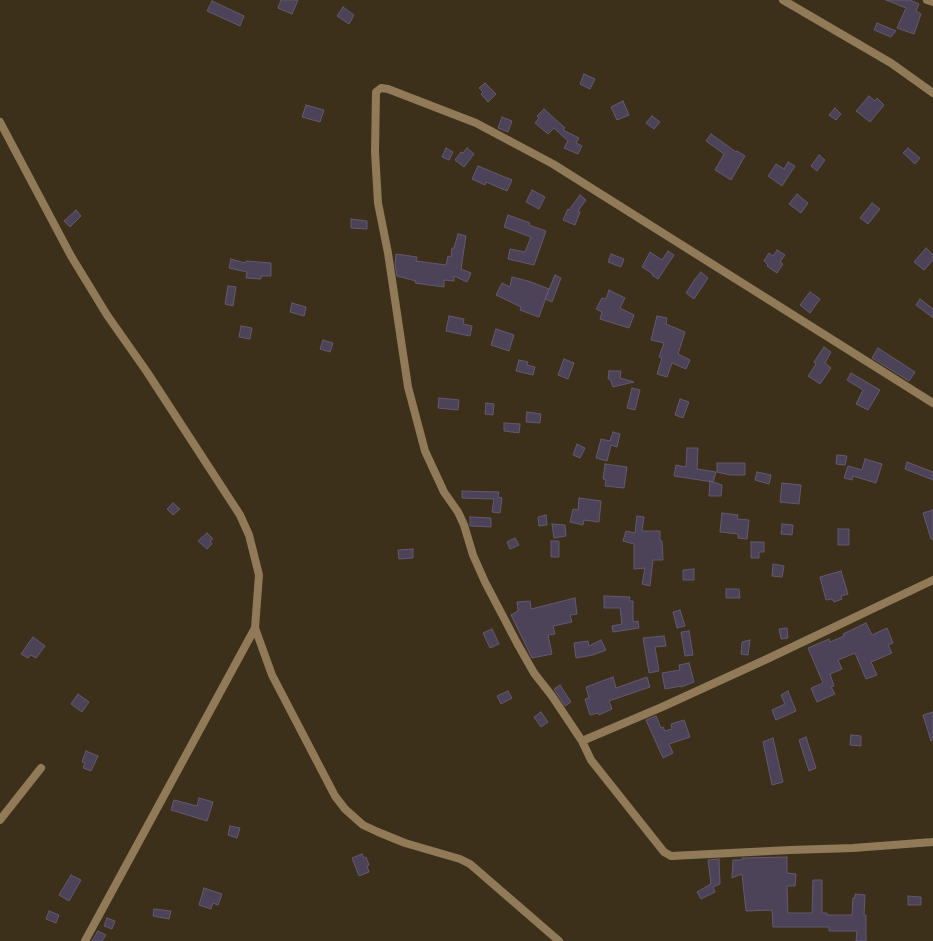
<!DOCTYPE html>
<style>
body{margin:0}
canvas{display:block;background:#3c301b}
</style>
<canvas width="933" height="941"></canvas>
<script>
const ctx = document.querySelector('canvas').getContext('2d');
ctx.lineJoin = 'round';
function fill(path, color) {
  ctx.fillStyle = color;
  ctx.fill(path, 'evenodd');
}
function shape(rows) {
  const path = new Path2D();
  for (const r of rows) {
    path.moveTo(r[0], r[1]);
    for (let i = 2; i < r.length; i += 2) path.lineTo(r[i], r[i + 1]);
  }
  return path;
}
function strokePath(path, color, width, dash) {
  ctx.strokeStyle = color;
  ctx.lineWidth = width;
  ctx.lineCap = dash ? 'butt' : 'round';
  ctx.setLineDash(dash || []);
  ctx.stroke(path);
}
const building = shape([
 [281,0,298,0,292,14,278,8,281,0],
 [886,0,910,0,919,4,916,11,921,14,914,34,897,28,906,8,886,0],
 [212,1,244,16,240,26,207,11,212,1],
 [343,7,354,15,349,24,337,16,343,7],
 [877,23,896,31,891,37,874,30,877,23],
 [584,74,595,79,590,89,580,84,584,74],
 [485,83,496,94,488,102,481,94,483,92,479,88,485,83],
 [869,96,875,101,877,98,884,105,870,122,856,111,869,96],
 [623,101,629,115,617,120,611,107,623,101],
 [306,105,324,110,320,122,302,117,306,105],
 [835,108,841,114,836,120,829,115,835,108],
 [544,109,565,128,563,130,579,138,576,143,582,146,578,154,564,148,568,141,554,128,548,134,535,123,539,118,537,116,544,109],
 [652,116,660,122,654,129,646,123,652,116],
 [502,117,512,121,508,132,498,128,502,117],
 [711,134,736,152,737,151,745,156,731,180,715,170,724,154,706,141,711,134],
 [446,148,453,152,449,160,442,157,446,148],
 [467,148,474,154,464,167,455,160,461,152,463,153,467,148],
 [908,148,920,158,915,164,903,153,908,148],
 [819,155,825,160,817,171,811,166,819,155],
 [788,162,795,166,782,186,768,176,776,164,784,169,788,162],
 [478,166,512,180,507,191,486,182,485,185,472,179,478,166],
 [532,190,545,197,539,209,526,202,532,190],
 [797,194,808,203,801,213,789,204,797,194],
 [580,195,586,200,578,211,580,212,575,225,563,220,568,209,569,210,580,195],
 [872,203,880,209,868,224,860,218,872,203],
 [76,210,81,216,70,227,64,221,76,210],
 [508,215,530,223,529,225,546,231,534,265,508,259,510,249,525,252,531,237,504,227,508,215],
 [351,219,367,221,367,229,351,228,351,219],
 [458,234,466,236,461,269,471,273,467,282,454,276,454,281,444,280,444,287,415,283,416,281,397,276,395,264,396,254,417,257,416,261,446,265,448,256,451,257,452,248,454,248,458,234],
 [926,248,933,255,933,260,924,270,914,262,926,248],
 [777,250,785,255,780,262,783,264,777,273,767,266,768,265,764,261,769,253,773,256,777,250],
 [668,251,674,255,658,279,652,275,653,274,642,267,650,252,662,260,668,251],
 [611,254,624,259,621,267,608,262,611,254],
 [231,259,245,263,246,261,271,263,271,276,261,276,261,279,246,278,247,272,229,268,231,259],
 [701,272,708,278,694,299,686,293,695,279,701,272],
 [555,275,561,278,552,302,545,299,555,275],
 [512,277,528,281,549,289,539,317,520,310,521,307,496,295,502,283,510,287,512,277],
 [228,286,236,287,233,306,225,304,228,286],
 [609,290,625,298,620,308,634,315,629,328,600,319,602,312,596,309,602,298,606,299,609,290],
 [810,292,820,299,810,313,800,305,810,292],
 [920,299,933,309,933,318,916,305,920,299],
 [292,303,306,307,304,316,290,312,292,303],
 [449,316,464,319,463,324,472,326,470,336,446,331,449,316],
 [657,316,667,318,666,324,685,332,678,354,690,360,686,369,672,363,667,377,657,374,662,358,659,357,664,343,651,340,657,316],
 [241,326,252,328,250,339,239,337,241,326],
 [496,329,514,335,509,351,491,345,496,329],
 [323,340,333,343,330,352,320,349,323,340],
 [824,347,831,352,825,363,831,368,820,384,808,376,816,364,814,362,824,347],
 [878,348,915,372,909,381,872,358,878,348],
 [564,359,574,363,568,379,558,375,564,359],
 [519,360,528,362,527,365,535,367,533,375,516,371,519,360],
 [609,371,621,371,620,378,634,382,613,387,610,379,608,379,609,371],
 [851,373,880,390,868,410,856,404,863,390,847,380,851,373],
 [632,388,640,390,635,410,627,408,632,388],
 [439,398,459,400,458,410,438,408,439,398],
 [680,399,689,402,683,418,675,415,680,399],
 [486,403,494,404,493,415,485,414,486,403],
 [527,412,541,414,540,423,526,422,527,412],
 [504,423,520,424,519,433,504,431,504,423],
 [613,432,620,434,617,447,611,445,607,461,596,458,601,439,610,441,613,432],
 [577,444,585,448,580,458,573,455,577,444],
 [687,448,698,448,697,469,716,472,713,482,674,476,676,465,686,467,687,448],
 [837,455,847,456,845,465,836,464,837,455],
 [865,459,882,464,876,483,853,476,852,480,844,478,848,466,862,470,865,459],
 [907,462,933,472,933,480,905,469,907,462],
 [717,463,745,463,745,475,730,475,717,472,717,463],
 [605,464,627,467,624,488,605,486,606,480,603,479,605,464],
 [757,472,771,475,769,484,755,480,757,472],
 [710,481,722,485,721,496,709,496,710,481],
 [782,483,801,485,799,504,780,502,782,483],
 [462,491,499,492,498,497,502,498,500,513,492,512,494,499,462,498,462,491],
 [579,498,601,501,599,522,584,520,583,525,570,522,573,509,578,510,579,498],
 [173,503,180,509,173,515,167,509,173,503],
 [933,510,933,539,931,539,923,513,933,510],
 [722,513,738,515,737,519,749,520,747,539,738,538,738,534,720,532,722,513],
 [546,515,547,525,539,526,538,517,546,515],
 [637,516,644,517,642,531,660,531,660,541,662,541,663,560,653,560,650,586,642,584,645,568,634,569,634,544,623,541,626,531,635,533,637,516],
 [470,517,491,518,491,527,470,526,470,517],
 [552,524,565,525,566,536,554,538,552,524],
 [782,524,793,525,792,535,781,534,782,524],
 [838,529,849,529,849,545,838,545,838,529],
 [207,533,213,539,210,541,212,544,207,549,198,541,207,533],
 [515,538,519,545,510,549,507,542,515,538],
 [551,541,559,541,559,557,551,557,551,541],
 [751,542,764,542,764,552,759,552,759,558,751,558,751,542],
 [413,549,413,558,399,559,398,550,413,549],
 [773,564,784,566,782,577,772,576,773,564],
 [694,569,694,580,683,580,683,570,694,569],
 [841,571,848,594,841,596,842,599,834,602,832,599,826,600,820,577,841,571],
 [726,589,739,589,740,598,726,598,726,589],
 [604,596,630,597,629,601,633,601,633,622,638,621,639,628,613,632,612,626,622,624,620,608,604,608,604,596],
 [575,598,577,614,570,615,572,622,553,626,555,634,548,635,552,654,532,658,511,615,518,611,517,602,530,601,531,609,575,598],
 [680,610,685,626,677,628,673,612,680,610],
 [866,623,872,635,887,628,893,643,888,645,892,653,871,662,877,675,866,679,855,653,838,660,842,669,830,674,834,686,831,687,835,694,817,702,811,688,823,683,808,648,829,639,830,642,844,636,843,634,866,623],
 [787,628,788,638,781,639,779,629,787,628],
 [492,629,499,644,490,648,483,633,492,629],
 [689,631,693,655,685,656,681,632,689,631],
 [664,636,666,646,655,647,659,671,649,673,643,638,664,636],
 [33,637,45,646,36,658,31,655,28,658,21,654,33,637],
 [601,640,606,650,593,655,576,658,574,643,588,641,589,646,601,640],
 [750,640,748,655,741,654,742,642,750,640],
 [689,663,694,682,681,687,681,686,665,689,662,673,680,670,679,665,689,663],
 [613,677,616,688,647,677,650,687,609,701,612,709,599,715,598,713,590,715,585,699,589,698,586,687,613,677],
 [560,685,571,702,565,706,554,689,560,685],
 [508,691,512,698,501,704,497,696,508,691],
 [788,691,796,711,776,720,772,710,785,704,781,695,788,691],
 [78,694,89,702,82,712,71,704,78,694],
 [541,712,548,722,541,727,534,717,541,712],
 [933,712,933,740,931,741,923,715,933,712],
 [656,716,661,728,663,727,665,731,672,729,671,724,684,720,690,737,669,744,673,753,663,758,646,720,656,716],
 [851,735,861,736,861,746,850,745,851,735],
 [806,737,816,768,809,771,799,740,806,737],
 [773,738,783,782,772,785,763,742,773,738],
 [86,751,98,756,91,771,83,768,85,763,82,762,86,751],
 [199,798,213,802,207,821,171,810,174,800,197,806,199,798],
 [230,826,240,828,237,838,228,835,230,826],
 [362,854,364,858,366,857,369,865,367,866,369,872,359,876,352,858,362,854],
 [787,857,787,873,796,874,795,886,787,886,788,913,812,913,813,880,822,880,822,913,827,913,827,915,852,915,853,898,855,898,855,894,865,895,864,915,866,915,866,941,856,941,857,931,829,931,829,927,773,927,772,910,746,911,742,874,732,878,733,860,742,860,742,858,787,857],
 [719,859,720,884,713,887,715,892,701,899,697,892,711,884,708,860,719,859],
 [71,875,81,880,69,901,59,895,71,875],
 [204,888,222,894,218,905,213,903,211,909,199,905,204,888],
 [908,896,921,897,921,905,908,905,908,896],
 [154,909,171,911,169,919,153,916,154,909],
 [49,911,59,915,56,923,46,919,49,911],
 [107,918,115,921,112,929,104,926,107,918],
 [98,931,106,935,102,941,92,941,98,931]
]);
fill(building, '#4d4358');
strokePath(building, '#63596f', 1);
strokePath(shape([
 [783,0,891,63,933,93],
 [927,0,933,2],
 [0,122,71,256,107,315,147,372,240,515,249,535,259,575,255,628,85,941],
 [933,403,553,164,476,123,388,89,381,88,376,92,375,152,378,203,388,253,408,387,425,451,444,492,458,512,464,525,473,555,485,582,517,643,534,673,552,696,582,741,662,707,767,659,933,580],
 [255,628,272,675,335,796,345,809,363,825,378,832,405,843,460,859,470,864,559,941],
 [582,741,591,760,664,852,671,856,790,850,853,848,933,842],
 [0,820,41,768]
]), '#907a57', 8);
</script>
